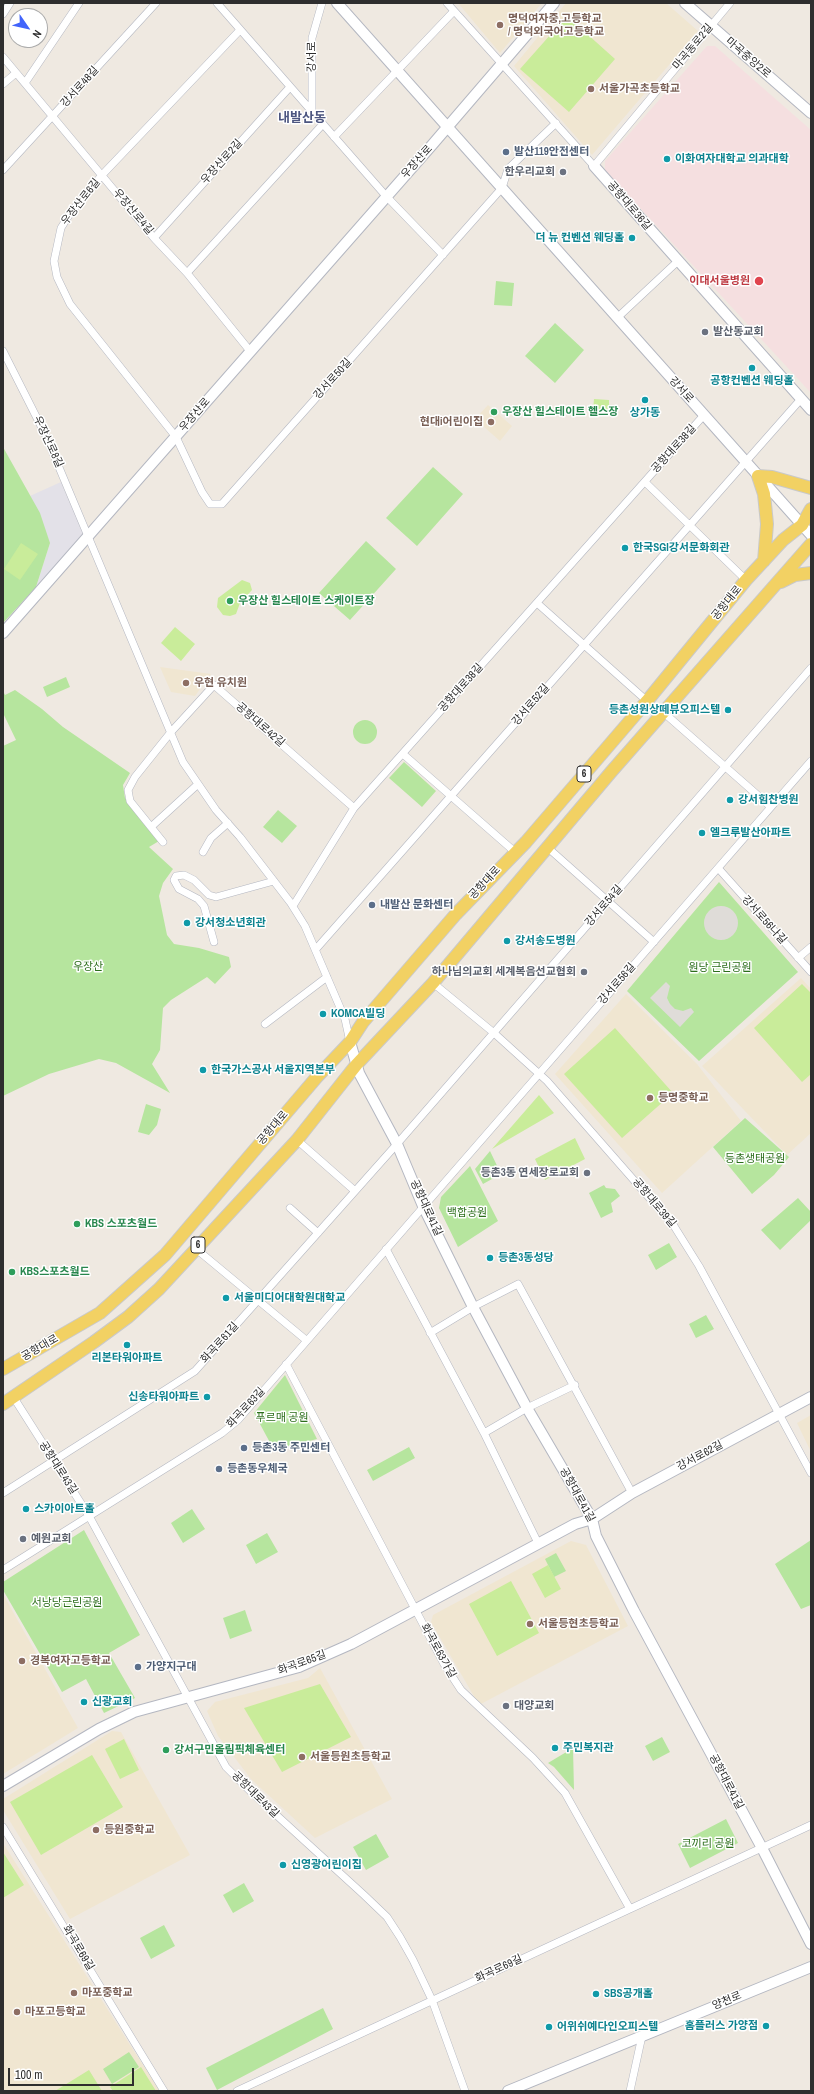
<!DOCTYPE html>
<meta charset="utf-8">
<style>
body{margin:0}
#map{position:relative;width:814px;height:2094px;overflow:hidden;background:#efe9e1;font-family:"Archivo Narrow",sans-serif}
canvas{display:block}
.frame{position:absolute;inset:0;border:4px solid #2e2e2e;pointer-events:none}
.north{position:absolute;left:8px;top:8px;width:40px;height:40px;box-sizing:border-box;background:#fff;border:1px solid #ababab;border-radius:50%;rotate:124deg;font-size:11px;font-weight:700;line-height:16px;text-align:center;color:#2e2e2e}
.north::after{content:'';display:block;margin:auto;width:14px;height:18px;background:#4264fb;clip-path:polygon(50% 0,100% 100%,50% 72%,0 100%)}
.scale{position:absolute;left:8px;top:2068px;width:126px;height:18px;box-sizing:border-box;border:2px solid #2e2e2e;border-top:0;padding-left:5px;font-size:12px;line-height:14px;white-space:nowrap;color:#2e2e2e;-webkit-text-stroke:3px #fff;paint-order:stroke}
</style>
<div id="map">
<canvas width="814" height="2094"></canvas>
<div class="frame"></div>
<div class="north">N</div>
<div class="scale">100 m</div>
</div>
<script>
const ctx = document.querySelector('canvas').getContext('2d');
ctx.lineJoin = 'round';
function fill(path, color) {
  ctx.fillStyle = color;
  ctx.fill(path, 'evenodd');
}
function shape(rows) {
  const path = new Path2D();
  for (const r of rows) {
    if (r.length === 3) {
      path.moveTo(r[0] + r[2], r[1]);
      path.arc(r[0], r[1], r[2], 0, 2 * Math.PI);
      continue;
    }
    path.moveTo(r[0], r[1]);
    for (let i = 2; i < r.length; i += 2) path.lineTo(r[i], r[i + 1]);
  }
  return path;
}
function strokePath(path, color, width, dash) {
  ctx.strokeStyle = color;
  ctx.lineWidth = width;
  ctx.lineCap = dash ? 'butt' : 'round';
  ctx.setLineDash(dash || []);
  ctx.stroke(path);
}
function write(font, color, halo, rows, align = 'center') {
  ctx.font = font + ' "Archivo Narrow","Noto Sans KR",sans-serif';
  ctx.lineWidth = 3;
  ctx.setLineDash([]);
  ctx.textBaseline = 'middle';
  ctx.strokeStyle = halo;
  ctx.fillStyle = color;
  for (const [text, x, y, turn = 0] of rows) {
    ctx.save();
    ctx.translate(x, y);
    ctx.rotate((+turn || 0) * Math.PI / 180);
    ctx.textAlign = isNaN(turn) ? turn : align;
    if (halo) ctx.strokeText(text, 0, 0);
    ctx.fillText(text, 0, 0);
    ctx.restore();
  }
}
fill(shape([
 [61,482,83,534,36,587,50,543,30,496]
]), '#e3e1e8');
fill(shape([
 [458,3,542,3,500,53],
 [566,3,666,3,698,31,592,155,514,66],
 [488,405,512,426,500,441,475,419],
 [160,667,211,674,195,696,171,692],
 [801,978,811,989,811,1133,787,1155,702,1066],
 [626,994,697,1064,741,1121,662,1193,555,1074],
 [811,1415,811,1452,797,1423],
 [571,1541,586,1545,628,1626,479,1705,431,1622,433,1615],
 [3,1594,78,1728,3,1774],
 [320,1668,392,1799,315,1838,251,1779,218,1736,207,1711,215,1702,308,1678],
 [112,1731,121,1732,190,1855,70,1919,3,1810,3,1799],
 [3,1843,130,2045,160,2091,3,2091]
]), '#f0e6d1');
fill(shape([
 [707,46,715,46,811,130,811,393,605,170,605,161]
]), '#f5dfe0');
fill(shape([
 [496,281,514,283,512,306,494,305],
 [555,323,584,350,555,383,525,356],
 [3,447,40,513,50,543,36,587,3,623],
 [433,467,463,494,417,546,386,518],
 [366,541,396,569,350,620,319,593],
 [66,677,70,687,47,697,43,687],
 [15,690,42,709,63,727,130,773,123,785,125,798,159,841,149,847,173,869,163,883,159,896,167,935,174,944,199,948,229,957,231,967,215,984,207,977,171,1000,163,1008,160,1050,152,1064,170,1093,116,1063,99,1059,49,1074,3,1096,3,746,16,740,3,713,3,691,5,695],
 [365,732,12],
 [404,762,436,791,422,807,389,778],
 [278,810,297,826,282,843,263,827],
 [719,882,798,972,699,1061,627,991],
 [146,1104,161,1109,157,1125,149,1135,138,1132],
 [745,1118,789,1157,774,1175,752,1194,713,1147],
 [490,1151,501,1174,483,1184,475,1169],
 [470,1166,498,1221,458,1247,439,1208,441,1197],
 [604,1185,606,1188,615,1189,620,1196,611,1203,613,1212,601,1218,589,1193],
 [798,1198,811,1212,811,1220,780,1250,761,1230],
 [669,1243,677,1257,656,1270,648,1255],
 [706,1315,714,1329,696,1338,689,1324],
 [285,1375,317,1439,274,1450,254,1413],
 [409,1447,415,1458,373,1481,367,1470],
 [192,1509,205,1529,183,1543,171,1523],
 [84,1530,140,1635,109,1653,135,1698,104,1713,86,1679,62,1692,3,1590,3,1582],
 [267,1533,278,1552,256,1564,246,1545],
 [811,1540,811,1605,801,1609,775,1564],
 [556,1553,566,1571,554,1577,545,1559],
 [245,1610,252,1631,230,1639,223,1618],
 [662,1737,670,1752,653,1761,645,1746],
 [573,1748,574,1790,554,1767,548,1763],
 [726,1819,738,1843,690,1868,678,1844],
 [376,1834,389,1857,366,1870,353,1847],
 [244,1883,254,1901,233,1913,223,1895],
 [164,1925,175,1946,151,1959,140,1938],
 [323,2008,333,2029,217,2090,206,2068],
 [129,2052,139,2067,112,2084,103,2069]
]), '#b6e59e');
fill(shape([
 [567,16,615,59,569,112,520,69],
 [594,399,609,400,609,412,593,411],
 [21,543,38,554,20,580,4,569],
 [242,580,250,583,252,590,240,603,236,614,230,616,223,615,217,607,218,598],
 [175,627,195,644,181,661,161,643],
 [802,984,811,993,811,1074,802,1082,754,1028],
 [615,1028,673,1093,622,1138,564,1074],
 [539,1095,554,1113,492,1149],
 [575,1138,585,1159,545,1180,535,1159],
 [548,1565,561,1589,545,1598,532,1574],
 [511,1581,539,1633,497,1656,469,1604],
 [320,1684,351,1737,282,1772,244,1708],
 [124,1739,139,1770,120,1779,105,1749],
 [92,1755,123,1807,41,1855,10,1802],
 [3,1852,24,1885,3,1898],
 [141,2067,156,2091,113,2091,110,2087],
 [89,2070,102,2091,55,2091]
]), '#c9ec9a');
fill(shape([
 [721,923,17],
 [666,982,670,986,667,998,670,1004,675,1009,683,1011,691,1008,694,1012,680,1027,650,998]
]), '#dfdcd8');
const street = shape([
 [217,3,386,196,443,255],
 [447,3,594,166,730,3],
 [3,14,10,3],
 [240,30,102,175,71,212,61,228,54,261,57,277,70,304,176,437,202,492,210,504,222,504,502,188,508,169,556,123],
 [3,57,154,238,187,273,250,351],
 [25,83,79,3],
 [3,84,16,73],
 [312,112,312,38,322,3],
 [334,137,454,11],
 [3,170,156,3],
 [154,238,290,87],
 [187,273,323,124],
 [617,318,678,261],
 [3,351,45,434,183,762,216,810,240,837,290,902,305,926,345,1019,350,1042],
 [645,482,746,580],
 [537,603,647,701],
 [663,712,771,807],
 [403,754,515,852],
 [151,827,197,785],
 [163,842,130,801,128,790,135,777,171,732,214,685,354,808],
 [547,847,654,942],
 [203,852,211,838,228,823],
 [718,868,811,972],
 [293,906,354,808,704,415],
 [214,942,204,906,198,899,179,889,174,880,176,876,184,875,194,880,209,895,216,897,274,881],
 [316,949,801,399],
 [798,958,811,947],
 [433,983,494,1033,547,1081,674,1226,699,1266,811,1473],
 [265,1024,327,977],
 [297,1140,355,1191],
 [290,1208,318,1233],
 [195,1248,306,1340],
 [386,1249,484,1433],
 [430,1333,473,1307,518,1284,632,1493],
 [286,1364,444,1664,461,1690,533,1758,565,1793,630,1909],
 [14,1398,89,1516,226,1767,250,1791,364,1895,387,1917,400,1937,413,1960,432,2000,465,2091],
 [3,1493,195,1371,397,1144,811,668],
 [538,1543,484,1433,527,1408,575,1385],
 [3,1570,222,1433,238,1420,811,761],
 [3,1827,164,2091],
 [237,2091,811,1825],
 [630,2091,642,2036]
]);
const secondary = shape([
 [337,3,811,535],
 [685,3,811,113],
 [594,166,811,410],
 [3,633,432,145,554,3],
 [350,1042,359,1073,397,1144,423,1206,473,1307,527,1408,592,1519,596,1536,634,1611,762,1848,811,1944],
 [3,1786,99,1729,134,1712,299,1667,351,1644,575,1524,592,1519,632,1493,811,1397],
 [508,2091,811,1967]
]);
const primary = shape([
 [764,561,767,524,764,494,758,476,772,477,811,488],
 [781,582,795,575,811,573],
 [3,1369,100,1313,165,1255,316,1078,350,1042,363,1022,456,914,526,842,647,701,746,580,783,540,802,525,811,509],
 [3,1404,94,1342,128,1317,159,1289,297,1140,357,1064,433,983,611,772,811,544]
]);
strokePath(street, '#b4b7c1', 8);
strokePath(secondary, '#b4b7c1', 12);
strokePath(primary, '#c9c9c9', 14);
strokePath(street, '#fff', 7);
strokePath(secondary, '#fff', 10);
strokePath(primary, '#f2d163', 12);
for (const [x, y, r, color] of [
 [500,25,4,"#8d6e63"],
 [591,89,4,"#8d6e63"],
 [506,152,4,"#5c6f8a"],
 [667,159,4,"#0f9aa8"],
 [563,172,4,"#6b7280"],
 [632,238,4,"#0f9aa8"],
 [759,281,5,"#e0444e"],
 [705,332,4,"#6b7280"],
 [752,368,4,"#0f9aa8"],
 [645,400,4,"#0f9aa8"],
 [494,412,4,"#2e9e5b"],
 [491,422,4,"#8d6e63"],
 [625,548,4,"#0f9aa8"],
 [230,601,4,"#2e9e5b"],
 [186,683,4,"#8d6e63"],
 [728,710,4,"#0f9aa8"],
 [730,800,4,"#0f9aa8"],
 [702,833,4,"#0f9aa8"],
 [372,905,4,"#5c6f8a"],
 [187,923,4,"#0f9aa8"],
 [507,941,4,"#0f9aa8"],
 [584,972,4,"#6b7280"],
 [323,1014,4,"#0f9aa8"],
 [203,1070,4,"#0f9aa8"],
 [650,1098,4,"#8d6e63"],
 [587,1173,4,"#6b7280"],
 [77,1224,4,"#2e9e5b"],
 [490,1258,4,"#0f9aa8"],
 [12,1272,4,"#2e9e5b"],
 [226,1298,4,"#0f9aa8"],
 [127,1345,4,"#0f9aa8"],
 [207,1397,4,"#0f9aa8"],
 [244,1448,4,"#5c6f8a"],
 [219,1469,4,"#5c6f8a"],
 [26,1509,4,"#0f9aa8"],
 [23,1539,4,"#6b7280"],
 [530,1624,4,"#8d6e63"],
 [22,1661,4,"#8d6e63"],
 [138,1667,4,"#5c6f8a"],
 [84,1702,4,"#0f9aa8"],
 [506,1706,4,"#6b7280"],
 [555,1748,4,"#0f9aa8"],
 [166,1750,4,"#2e9e5b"],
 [302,1757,4,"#8d6e63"],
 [96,1830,4,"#8d6e63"],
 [283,1865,4,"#0f9aa8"],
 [74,1993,4,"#8d6e63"],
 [596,1994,4,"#0f9aa8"],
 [17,2012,4,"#8d6e63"],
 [766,2026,4,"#0f9aa8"],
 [549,2027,4,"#0f9aa8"]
]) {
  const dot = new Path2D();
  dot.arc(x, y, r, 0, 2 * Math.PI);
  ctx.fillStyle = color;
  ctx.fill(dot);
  strokePath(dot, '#fff', 1.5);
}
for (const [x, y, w] of [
 [584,774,14],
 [198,1245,14]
]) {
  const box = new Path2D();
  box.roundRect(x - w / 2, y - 8, w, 16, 3);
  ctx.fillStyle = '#fff';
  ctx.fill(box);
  strokePath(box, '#2e2e2e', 1);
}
write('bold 10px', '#2e2e2e', null, [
 ["6",584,774],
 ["6",198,1245]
]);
write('bold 11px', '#785e54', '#fff', [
 ["명덕여자중,고등학교",508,19],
 ["/ 명덕외국어고등학교",508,32],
 ["서울가곡초등학교",599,89],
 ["현대i어린이집",483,422,"right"],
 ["우현 유치원",194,683],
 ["등명중학교",658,1098],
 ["서울등현초등학교",538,1624],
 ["경복여자고등학교",30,1661],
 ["서울등원초등학교",310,1757],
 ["등원중학교",104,1830],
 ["마포중학교",82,1993],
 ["마포고등학교",25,2012]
], 'left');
write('11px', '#2e2e2e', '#fff', [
 ["마곡동로2길",693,47,-50],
 ["강서로",312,57,-90],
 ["마곡중앙2로",748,58,41],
 ["강서로48길",80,87,-48],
 ["우장산로2길",222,162,-48],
 ["우장산로",417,162,-48],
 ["우장산로6길",81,202,-52],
 ["공항대로36길",629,206,49],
 ["우장산로4길",133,212,50],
 ["강서로50길",333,379,-48],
 ["강서로",681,390,48],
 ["우장산로",195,415,-49],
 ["우장산로8길",48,442,65],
 ["공항대로38길",674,449,-48],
 ["공항대로",727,603,-51],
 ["공항대로38길",461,688,-48],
 ["강서로52길",531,705,-49],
 ["공항대로42길",260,725,41],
 ["공항대로",485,883,-47],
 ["강서로54길",604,906,-49],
 ["강서로56나길",764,920,48],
 ["강서로56길",617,984,-49],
 ["공항대로",273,1128,-49],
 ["공항대로39길",654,1203,50],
 ["공항대로41길",426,1208,65],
 ["화곡로61길",220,1343,-48],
 ["공항대로",40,1348,-30],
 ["화곡로63길",246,1408,-47],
 ["강서로62길",700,1456,-28],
 ["공항대로43길",58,1468,57],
 ["공항대로41길",577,1495,61],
 ["화곡로63가길",438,1651,61],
 ["화곡로65길",302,1663,-20],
 ["공항대로41길",726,1782,62],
 ["공항대로43길",255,1795,44],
 ["화곡로69길",78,1948,59],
 ["화곡로69길",499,1969,-25],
 ["양천로",727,2001,-22]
]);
write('bold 11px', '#4e5e75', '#fff', [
 ["발산119안전센터",514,152],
 ["내발산 문화센터",380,905],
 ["등촌3동 주민센터",252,1448],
 ["등촌동우체국",227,1469],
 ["가양지구대",146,1667]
], 'left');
write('bold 11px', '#0d838f', '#fff', [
 ["이화여자대학교 의과대학",675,159],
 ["더 뉴 컨벤션 웨딩홀",624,238,"right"],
 ["공항컨벤션 웨딩홀",752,381,"center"],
 ["상가동",645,413,"center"],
 ["한국SGI강서문화회관",633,548],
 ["등촌성원상떼뷰오피스텔",720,710,"right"],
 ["강서힘찬병원",738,800],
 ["엘크루발산아파트",710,833],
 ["강서청소년회관",195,923],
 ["강서송도병원",515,941],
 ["KOMCA빌딩",331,1014],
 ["한국가스공사 서울지역본부",211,1070],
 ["등촌3동성당",498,1258],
 ["서울미디어대학원대학교",234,1298],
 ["리본타워아파트",127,1358,"center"],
 ["신송타워아파트",199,1397,"right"],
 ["스카이아트홀",34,1509],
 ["신광교회",92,1702],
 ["주민복지관",563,1748],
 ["신영광어린이집",291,1865],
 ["SBS공개홀",604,1994],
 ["홈플러스 가양점",758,2026,"right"],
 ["어위쉬예다인오피스텔",557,2027]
], 'left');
write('bold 11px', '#5b616d', '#fff', [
 ["한우리교회",555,172],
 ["발산동교회",713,332,"left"],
 ["하나님의교회 세계복음선교협회",576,972],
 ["등촌3동 연세장로교회",579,1173],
 ["예원교회",31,1539,"left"],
 ["대양교회",514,1706,"left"]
], 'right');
write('bold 11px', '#be3a42', '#fff', [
 ["이대서울병원",750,281]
], 'right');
write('bold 11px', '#27864d', '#fff', [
 ["우장산 힐스테이트 헬스장",502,412],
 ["우장산 힐스테이트 스케이트장",238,601],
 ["KBS 스포츠월드",85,1224],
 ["KBS스포츠월드",20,1272],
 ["강서구민올림픽체육센터",174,1750]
], 'left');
write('11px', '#2c6e1b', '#fff', [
 ["우장산",88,967],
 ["원당 근린공원",720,968],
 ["등촌생태공원",755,1159],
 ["백합공원",467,1213],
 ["푸르매 공원",282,1418],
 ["서낭당근린공원",67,1603],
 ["코끼리 공원",708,1844]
]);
write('bold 13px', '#4d5680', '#fff', [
 ["내발산동",302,119]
]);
</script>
